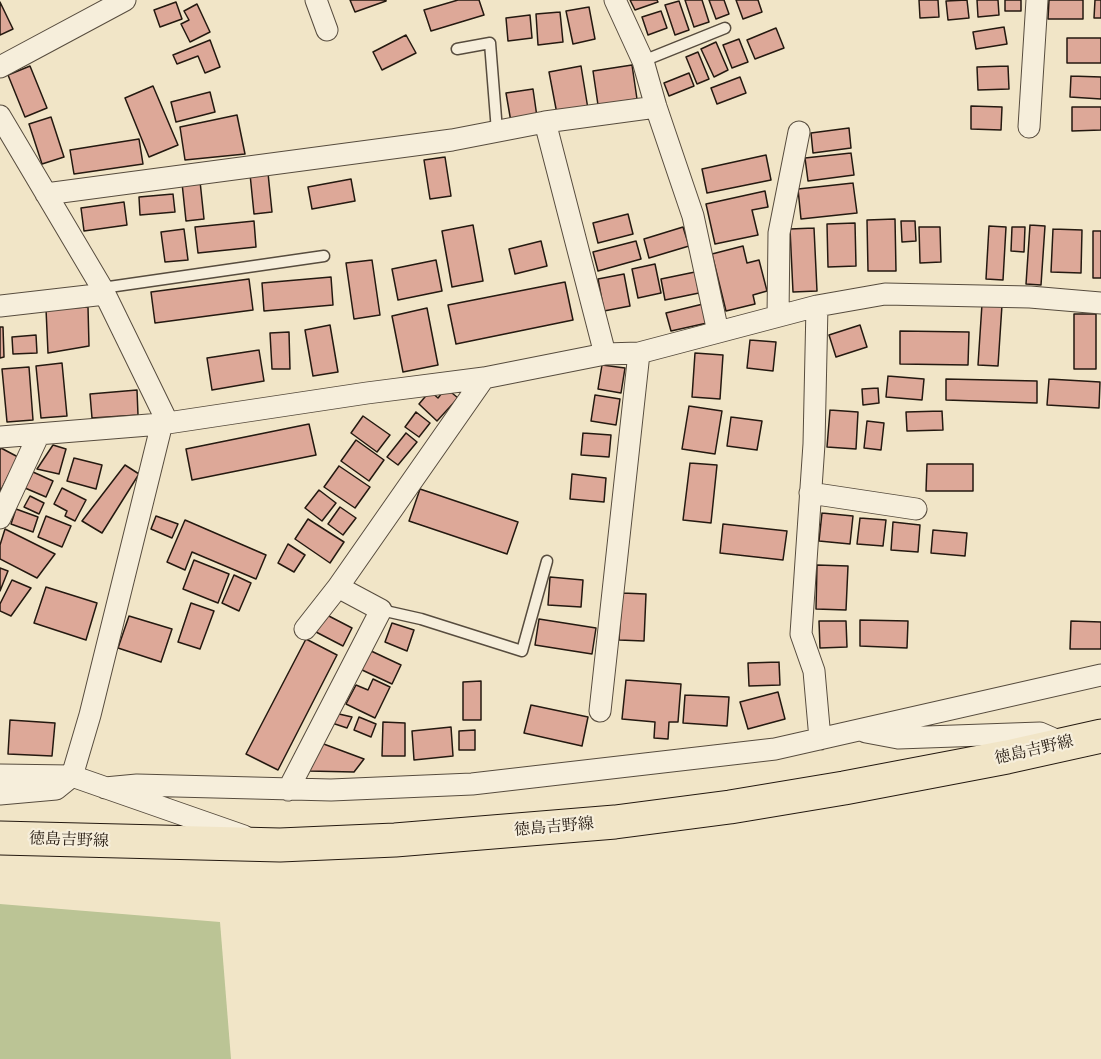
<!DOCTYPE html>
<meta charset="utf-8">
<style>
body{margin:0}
canvas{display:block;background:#f1e5c7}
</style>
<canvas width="1101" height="1059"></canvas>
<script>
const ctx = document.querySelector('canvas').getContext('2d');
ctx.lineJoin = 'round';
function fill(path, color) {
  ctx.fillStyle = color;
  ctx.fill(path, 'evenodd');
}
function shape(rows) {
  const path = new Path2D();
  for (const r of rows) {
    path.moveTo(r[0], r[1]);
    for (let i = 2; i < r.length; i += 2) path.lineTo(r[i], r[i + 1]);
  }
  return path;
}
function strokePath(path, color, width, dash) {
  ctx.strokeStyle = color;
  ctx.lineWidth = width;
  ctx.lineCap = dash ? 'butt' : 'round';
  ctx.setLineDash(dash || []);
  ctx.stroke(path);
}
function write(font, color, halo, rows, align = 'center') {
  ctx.font = font + ' "Libre Caslon Text","Noto Serif JP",serif';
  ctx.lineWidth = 4.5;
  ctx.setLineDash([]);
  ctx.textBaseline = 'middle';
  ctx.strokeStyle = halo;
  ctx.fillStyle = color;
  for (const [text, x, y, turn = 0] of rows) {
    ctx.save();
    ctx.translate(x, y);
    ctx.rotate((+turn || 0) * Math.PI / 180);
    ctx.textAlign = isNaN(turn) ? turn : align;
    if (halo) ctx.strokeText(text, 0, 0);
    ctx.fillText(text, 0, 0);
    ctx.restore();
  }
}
fill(shape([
 [0,904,220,922,231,1059,0,1059]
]), '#bbc495');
const building = shape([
 [350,0,386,0,386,1,355,12,350,0],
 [458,0,479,0,484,15,431,31,424,10,458,0],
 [630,0,657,0,658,2,635,10,630,0],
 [685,0,702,0,709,22,694,27,685,0],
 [709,0,724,0,729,14,716,19,709,0],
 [736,0,758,0,762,12,743,19,736,0],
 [919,0,938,0,939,17,920,18,919,0],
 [967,0,969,18,948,20,946,1,967,0],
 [977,0,998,0,999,15,978,17,977,0],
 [1005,0,1021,0,1021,11,1005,11,1005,0],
 [1049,0,1083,0,1083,19,1048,19,1049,0],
 [1095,0,1101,0,1101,18,1094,18,1095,0],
 [679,1,689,30,675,35,665,5,679,1],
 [0,2,13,29,0,35,0,2],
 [176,2,182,19,160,27,154,10,176,2],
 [197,4,210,32,190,42,181,24,189,20,184,11,197,4],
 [589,7,595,39,573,44,566,11,589,7],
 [661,11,667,28,648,35,642,17,661,11],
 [560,12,563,42,538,45,536,14,560,12],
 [530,15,532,38,508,41,506,18,530,15],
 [1004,27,1007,44,976,49,973,32,1004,27],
 [776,28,784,48,755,59,747,40,776,28],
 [406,35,416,53,382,70,373,52,406,35],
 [1067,38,1101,38,1101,63,1067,63,1067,38],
 [739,39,748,62,732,68,723,45,739,39],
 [210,40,220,67,205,73,198,56,177,64,173,55,210,40],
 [716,42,728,70,714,77,701,49,716,42],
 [698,52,709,79,697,84,686,57,698,52],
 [632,65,637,99,598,105,593,71,632,65],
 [30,66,47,108,25,117,8,75,30,66],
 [581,66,588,109,557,114,549,72,581,66],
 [1008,66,1009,89,978,90,977,67,1008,66],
 [689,73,694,86,669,96,664,83,689,73],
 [1071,76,1101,77,1101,99,1070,97,1071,76],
 [740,77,746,93,717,104,711,88,740,77],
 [153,86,178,145,149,157,125,98,153,86],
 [533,89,537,117,511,122,506,93,533,89],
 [210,92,215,112,176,122,171,102,210,92],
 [971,106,1002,107,1001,130,971,129,971,106],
 [1072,107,1101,107,1101,130,1072,131,1072,107],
 [237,115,245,154,185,160,180,127,237,115],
 [51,117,64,157,42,164,29,124,51,117],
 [849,128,851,148,813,153,811,133,849,128],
 [139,139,143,164,74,174,70,150,139,139],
 [851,153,854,175,808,181,805,158,851,153],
 [766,155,771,180,707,193,702,169,766,155],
 [445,157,451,196,430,199,424,160,445,157],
 [268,173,272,212,254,214,250,174,268,173],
 [351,179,355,201,312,209,308,187,351,179],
 [200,181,204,219,186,221,182,183,200,181],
 [853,183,857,213,801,219,798,189,853,183],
 [765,191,768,207,752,210,758,235,715,244,706,204,765,191],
 [173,194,175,212,140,215,139,197,173,194],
 [124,202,127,225,84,231,81,208,124,202],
 [628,214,633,234,598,243,593,223,628,214],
 [895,219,896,271,868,271,867,220,895,219],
 [254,221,256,247,198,253,195,227,254,221],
 [901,221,915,221,916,241,902,242,901,221],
 [855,223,856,266,828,267,827,224,855,223],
 [473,225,483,281,452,287,442,231,473,225],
 [1030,225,1045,226,1041,285,1026,284,1030,225],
 [989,226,1006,227,1003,280,986,279,989,226],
 [683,227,689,246,649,258,644,239,683,227],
 [919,227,940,227,941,262,920,263,919,227],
 [1012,227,1025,227,1024,252,1011,251,1012,227],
 [814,228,817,291,793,292,790,229,814,228],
 [184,229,188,260,165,262,161,232,184,229],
 [1053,229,1082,230,1081,273,1051,272,1053,229],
 [1093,231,1101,231,1101,278,1093,278,1093,231],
 [541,241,547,266,515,274,509,249,541,241],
 [636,241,641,259,598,271,593,252,636,241],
 [743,246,747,263,759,260,767,291,753,295,755,304,726,311,712,254,743,246],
 [372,260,380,315,354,319,346,263,372,260],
 [436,260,442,291,398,300,392,269,436,260],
 [655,264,661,293,638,298,632,269,655,264],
 [695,272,699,293,665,300,661,279,695,272],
 [624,274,630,306,604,311,598,279,624,274],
 [331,277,333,305,264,311,262,283,331,277],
 [249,279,253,310,155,323,151,292,249,279],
 [565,282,573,320,456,344,448,305,565,282],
 [703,304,707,323,671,331,666,313,703,304],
 [982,304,1002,305,998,366,978,365,982,304],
 [88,307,89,346,48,353,46,309,88,307],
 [427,308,438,365,403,372,392,316,427,308],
 [1074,314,1096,314,1096,369,1074,369,1074,314],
 [330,325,338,372,313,376,305,330,330,325],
 [860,325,867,347,836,357,829,335,860,325],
 [0,327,3,327,4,357,0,358,0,327],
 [900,331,969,332,968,365,900,364,900,331],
 [289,332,290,369,272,369,270,333,289,332],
 [36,335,37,353,13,354,12,337,36,335],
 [750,340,776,342,773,371,747,368,750,340],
 [259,350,264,381,212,390,207,358,259,350],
 [695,353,723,355,720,399,692,397,695,353],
 [62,363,67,416,41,418,36,366,62,363],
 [602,365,625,368,621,393,598,389,602,365],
 [29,367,33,420,7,422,2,369,29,367],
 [888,376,924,379,922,400,886,397,888,376],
 [946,379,1037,381,1037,403,946,400,946,379],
 [1049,379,1100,382,1099,408,1047,405,1049,379],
 [446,388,458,398,437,421,419,404,430,391,438,398,446,388],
 [878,388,879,403,863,405,862,389,878,388],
 [137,390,138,415,92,418,90,394,137,390],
 [595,395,620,399,616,425,591,421,595,395],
 [689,406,722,411,715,454,682,449,689,406],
 [830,410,858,412,856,449,827,447,830,410],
 [942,411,943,430,907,431,906,412,942,411],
 [416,412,430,423,419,437,405,427,416,412],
 [363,416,390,435,377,452,351,433,363,416],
 [731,417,762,421,757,450,727,446,731,417],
 [867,421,884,423,881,450,864,448,867,421],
 [309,424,316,455,192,480,186,449,309,424],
 [406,433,417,442,398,465,387,457,406,433],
 [583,433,611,435,609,457,581,455,583,433],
 [356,440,384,460,369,481,341,461,356,440],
 [53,445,66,449,59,474,37,469,53,445],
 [1,448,18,457,0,492,0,450,1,448],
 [74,458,102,465,96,489,67,481,74,458],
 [690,463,717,465,711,523,683,520,690,463],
 [927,464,973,464,973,491,926,491,927,464],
 [125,465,139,474,102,533,82,521,125,465],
 [339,466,370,487,355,508,324,487,339,466],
 [33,472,53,481,46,497,25,488,33,472],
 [572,474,606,478,604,502,570,499,572,474],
 [62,488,86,500,75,521,65,516,67,511,54,504,62,488],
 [420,489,518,522,507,554,409,521,420,489],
 [319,490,336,503,322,521,305,508,319,490],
 [30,496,44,503,39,514,24,507,30,496],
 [340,507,356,518,343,535,328,524,340,507],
 [16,509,38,517,33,532,11,524,16,509],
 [822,513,853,516,850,544,819,541,822,513],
 [46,516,71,526,62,547,38,537,46,516],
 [156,516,178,524,172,538,151,529,156,516],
 [860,518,886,520,883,546,857,544,860,518],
 [308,519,344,542,330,563,295,539,308,519],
 [185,520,266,555,256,579,192,552,185,570,167,562,185,520],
 [893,522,920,525,918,552,891,550,893,522],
 [723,524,787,531,783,560,720,553,723,524],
 [5,529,55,554,37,578,0,559,0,545,5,529],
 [933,530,967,533,965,556,931,553,933,530],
 [288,544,305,555,294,572,278,563,288,544],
 [194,560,229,574,218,603,183,589,194,560],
 [817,565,848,566,846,610,816,609,817,565],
 [0,568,8,571,0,591,0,568],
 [234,575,251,583,239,611,222,603,234,575],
 [550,577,583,580,581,607,548,605,550,577],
 [12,580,31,588,11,616,0,611,0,604,12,580],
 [46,587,97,603,86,640,34,623,46,587],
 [622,593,646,594,644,641,619,640,622,593],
 [191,603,214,611,200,649,178,642,191,603],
 [325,614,352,628,343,646,316,632,325,614],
 [129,616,172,629,161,662,118,648,129,616],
 [539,619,596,628,592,654,535,645,539,619],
 [860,620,908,621,907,648,860,646,860,620],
 [819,621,846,621,847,647,820,648,819,621],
 [1071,621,1101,622,1101,649,1070,649,1071,621],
 [392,623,414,630,407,651,385,642,392,623],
 [306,639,337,655,278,770,246,754,306,639],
 [369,650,401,665,392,684,360,669,369,650],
 [779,662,780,685,749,686,748,663,779,662],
 [373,679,390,687,375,718,346,704,356,685,368,690,373,679],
 [626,680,681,684,678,722,669,722,668,739,654,738,655,722,622,719,626,680],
 [481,681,481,720,463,720,463,682,481,681],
 [778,692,785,719,748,729,740,702,778,692],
 [685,695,729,697,727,726,683,723,685,695],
 [531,705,588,717,582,746,524,733,531,705],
 [339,714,352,717,347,728,332,723,339,714],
 [359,717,376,724,371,737,354,730,359,717],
 [10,720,55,723,52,756,8,754,10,720],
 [383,722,405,723,405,756,382,756,383,722],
 [451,727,453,756,414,760,412,731,451,727],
 [475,730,475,750,459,750,459,731,475,730],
 [321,743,364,759,354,772,308,771,321,743]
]);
fill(building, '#dda898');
strokePath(building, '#241910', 1.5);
const service = shape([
 [457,49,490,43,497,131],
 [643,61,725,28],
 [102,288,324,256],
 [381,610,421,619,522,651,547,561]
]);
const minor = shape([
 [316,0,327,30],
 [615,0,643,61,656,107,693,216,718,332],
 [0,67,125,0],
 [0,116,102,288,164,415,90,715,72,776,244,836],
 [545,122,605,354],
 [1029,127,1037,0],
 [46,194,452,140,545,122,656,107],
 [0,306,105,294],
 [817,306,885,294,1030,297,1101,303],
 [778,316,779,233,799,132],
 [0,437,161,424,367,393,484,378,605,354,639,353,817,306,814,444,801,634,814,671,820,739],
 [810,493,916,509],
 [0,518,39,434],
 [305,629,338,587],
 [600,711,639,353],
 [866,732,898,738,1040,733,1063,743],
 [0,775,71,776],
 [105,788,137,785,331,790,472,784,775,749,1101,675],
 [288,790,381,610,338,587,484,378],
 [0,794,56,789,72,776]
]);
const primary = shape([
 [0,838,280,845,395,840,615,822,730,807,844,788,1007,757,1101,736]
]);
strokePath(service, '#574c3e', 13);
strokePath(minor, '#574c3e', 23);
strokePath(primary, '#241910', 35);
strokePath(service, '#f6eedb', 10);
strokePath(minor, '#f6eedb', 21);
strokePath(primary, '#f1e5c7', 33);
write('16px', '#241910', '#f6eedb', [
 ["徳島吉野線",1034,750,-13],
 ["徳島吉野線",554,827,-5],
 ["徳島吉野線",69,840,2]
]);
</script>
